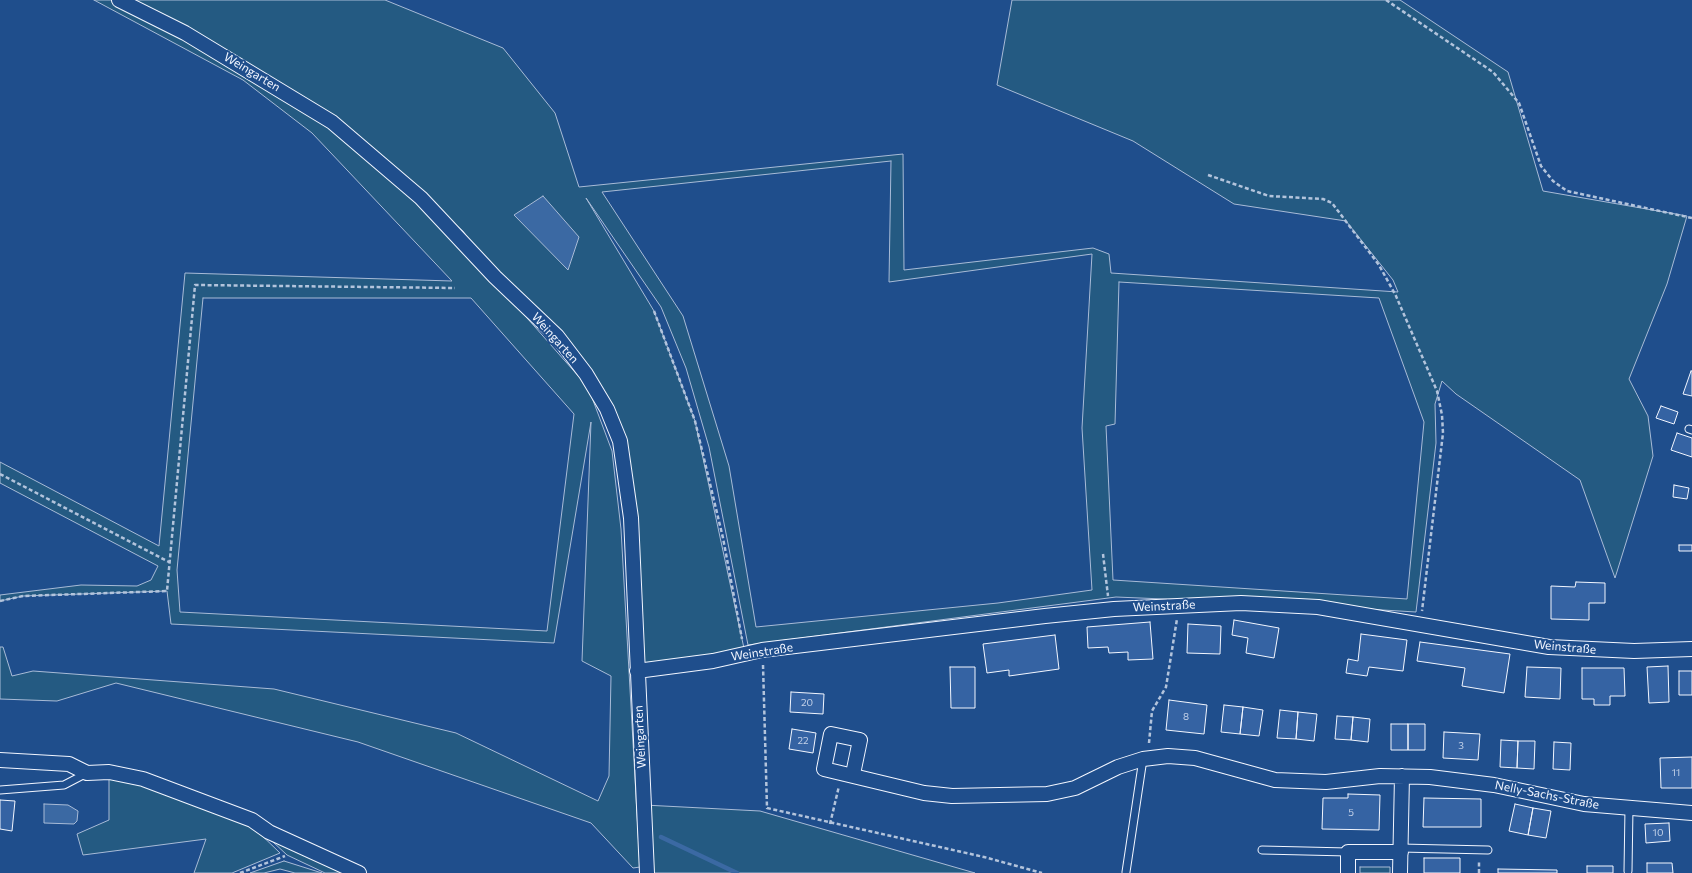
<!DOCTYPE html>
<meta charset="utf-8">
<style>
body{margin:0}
canvas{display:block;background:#1f4e8c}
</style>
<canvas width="1692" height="873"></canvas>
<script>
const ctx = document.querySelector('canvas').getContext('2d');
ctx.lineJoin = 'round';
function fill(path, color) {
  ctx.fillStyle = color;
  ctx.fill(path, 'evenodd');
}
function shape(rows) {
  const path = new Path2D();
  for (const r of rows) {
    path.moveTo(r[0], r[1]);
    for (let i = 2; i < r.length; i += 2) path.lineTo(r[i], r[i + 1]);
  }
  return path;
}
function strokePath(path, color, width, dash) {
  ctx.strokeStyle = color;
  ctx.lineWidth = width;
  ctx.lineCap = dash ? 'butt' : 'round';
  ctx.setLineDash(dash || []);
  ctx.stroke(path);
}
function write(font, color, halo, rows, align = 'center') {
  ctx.font = font + ' Commissioner,sans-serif';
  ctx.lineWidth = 4;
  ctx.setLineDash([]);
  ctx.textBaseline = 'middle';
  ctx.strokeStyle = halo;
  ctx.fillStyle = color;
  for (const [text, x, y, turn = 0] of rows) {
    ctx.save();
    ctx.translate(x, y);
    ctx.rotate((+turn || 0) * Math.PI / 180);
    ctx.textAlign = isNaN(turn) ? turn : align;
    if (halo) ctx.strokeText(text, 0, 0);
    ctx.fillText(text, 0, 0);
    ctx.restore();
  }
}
const green = shape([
 [94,0,385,0,503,48,555,113,579,187,903,154,904,270,1093,248,1109,254,1111,273,1398,292,1393,280,1346,221,1234,204,1133,141,997,85,1012,0,1400,0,1508,72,1543,191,1687,216,1667,284,1629,379,1648,416,1653,456,1615,578,1580,480,1456,394,1442,381,1435,404,1436,443,1416,612,1283,604,1116,597,748,645,709,447,686,368,661,307,586,198,654,311,695,421,745,653,637,671,620,441,586,374,495,277,463,231,370,154,421,198,588,387,612,451,621,529,640,867,633,868,591,823,358,742,116,683,57,701,0,699,0,647,3,647,12,676,33,671,274,689,456,733,598,801,609,776,611,676,582,661,591,422,554,643,171,624,167,591,23,596,0,601,0,595,81,585,137,586,151,580,158,566,0,483,0,462,159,546,185,273,452,281,312,133,243,80,94,0],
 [891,161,889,282,1092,254,1082,428,1092,590,998,603,756,627,729,466,683,316,602,192,891,161],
 [1119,282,1379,298,1424,422,1407,599,1113,580,1106,426,1115,424,1119,282],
 [203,298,471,298,574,414,547,631,180,612,177,570,203,298],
 [109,777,139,782,251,825,280,853,232,873,194,873,206,839,83,855,77,834,109,820,109,777],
 [644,805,760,811,975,873,647,873,644,805],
 [272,841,358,873,325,873,287,855,272,841],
 [284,861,322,873,295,873,280,869,264,873,250,873,284,861],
 [1360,867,1390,867,1390,873,1360,873,1360,867]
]);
fill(green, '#245a82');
strokePath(green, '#a8bbd7', 1);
const water = shape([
 [543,196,579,237,568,270,514,215,543,196],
 [44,804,68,805,78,811,77,821,74,824,44,823,44,804]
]);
fill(water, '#3b69a3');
strokePath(water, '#a8bbd7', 1);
strokePath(shape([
 [661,837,737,873]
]), '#3b69a3', 4.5);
const building = shape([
 [1691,371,1692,371,1692,396,1683,394,1691,371],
 [1661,406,1678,412,1674,424,1656,418,1661,406],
 [1677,433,1692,438,1692,457,1671,450,1677,433],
 [1674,485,1689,488,1687,499,1673,497,1674,485],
 [1679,545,1692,545,1692,551,1679,551,1679,545],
 [1576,582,1605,583,1605,603,1589,603,1589,620,1551,619,1551,586,1575,587,1576,582],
 [1234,620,1279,628,1274,658,1246,653,1248,638,1232,635,1234,620],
 [1150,622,1153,659,1128,660,1128,652,1109,653,1108,647,1088,648,1087,627,1150,622],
 [1188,624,1221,626,1220,654,1187,653,1188,624],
 [1361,634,1407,640,1403,671,1369,667,1367,676,1346,673,1348,659,1358,661,1361,634],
 [1055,635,1059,669,1009,676,1009,670,987,673,983,644,1055,635],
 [1420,642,1510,654,1504,693,1462,686,1465,668,1417,661,1420,642],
 [1668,666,1669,702,1649,703,1647,667,1668,666],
 [950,667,975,667,975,708,951,708,950,667],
 [1527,667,1561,668,1560,699,1525,697,1527,667],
 [1582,668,1624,668,1625,696,1610,696,1610,705,1594,705,1594,699,1582,699,1582,668],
 [1679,671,1692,671,1692,695,1679,695,1679,671],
 [791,692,824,694,823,714,790,712,791,692],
 [1169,700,1207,705,1204,734,1166,730,1169,700],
 [1224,705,1243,707,1240,734,1221,732,1224,705],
 [1243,707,1263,710,1259,736,1240,734,1243,707],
 [1280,710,1298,712,1296,739,1277,738,1280,710],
 [1298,712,1317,714,1314,741,1296,739,1298,712],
 [1337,716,1353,717,1351,740,1335,739,1337,716],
 [1353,717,1370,719,1368,742,1351,740,1353,717],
 [1391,724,1408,724,1408,750,1391,750,1391,724],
 [1408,724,1425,724,1425,750,1408,750,1408,724],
 [792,729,816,733,813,753,789,749,792,729],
 [1444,732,1480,734,1478,760,1443,758,1444,732],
 [1501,740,1518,741,1517,768,1500,767,1501,740],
 [1518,741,1535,741,1534,769,1517,768,1518,741],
 [1554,742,1571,743,1570,770,1553,769,1554,742],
 [1692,757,1692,788,1661,788,1660,758,1692,757],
 [1348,794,1380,795,1379,830,1322,829,1323,798,1348,798,1348,794],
 [1424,798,1481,799,1481,827,1423,827,1424,798],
 [0,800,15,801,12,831,0,829,0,800],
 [1515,804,1533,808,1528,835,1509,831,1515,804],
 [1533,808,1551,811,1546,838,1528,835,1533,808],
 [1669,823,1670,841,1646,843,1645,824,1669,823],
 [1424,858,1460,858,1460,873,1424,873,1424,858],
 [1647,863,1672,863,1673,873,1647,873,1647,863],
 [1587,866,1613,866,1613,873,1587,873,1587,866],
 [1498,869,1557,870,1557,873,1498,873,1498,869]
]);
fill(building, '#3563a3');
strokePath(building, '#f2f6ff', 1);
const lane = shape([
 [1689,429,1692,430],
 [0,790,64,785,87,773],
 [1401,848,1488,850],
 [1262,850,1348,852],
 [1628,871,1629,808],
 [1126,872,1143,759]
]);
const street = shape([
 [119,0,185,33,332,122,421,198,495,277,557,336,586,374,607,409,620,441,631,518,647,873],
 [637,671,713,661,762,650,1045,616,1114,609,1241,603,1318,607,1549,647,1634,651,1692,649],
 [0,760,69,764,87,773,109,772,143,779,252,820,269,832,359,873],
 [853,774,860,740,831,734,824,769,924,793,952,796,1047,794,1075,788,1118,767,1143,759,1168,756,1195,758,1275,780,1326,782,1380,776,1430,777,1494,785,1584,804,1692,813],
 [1348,873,1348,852,1401,852],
 [1400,873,1402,776]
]);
strokePath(lane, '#f2f6ff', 9);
strokePath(street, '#f2f6ff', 16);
strokePath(shape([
 [1386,0,1493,72,1519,103,1541,166,1553,181,1567,191,1692,218],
 [1208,175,1269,196,1323,199,1332,203,1379,265,1396,296,1437,391,1442,415,1443,433,1422,611],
 [654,311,695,421,723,538,742,639],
 [0,474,169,562],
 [1103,554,1108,596],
 [0,601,23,596,167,591,195,285,455,288],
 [763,665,767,808,984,857,1042,873],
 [1149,743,1152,711,1166,687,1177,619],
 [830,824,839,786],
 [240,873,285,856],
 [1479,873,1479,861]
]), '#b3c4dc', 2.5, [4, 2.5]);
strokePath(lane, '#1f4e8c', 7);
strokePath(street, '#1f4e8c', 14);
write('10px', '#c3d1e8', null, [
 ["20",807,703],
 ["8",1186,717],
 ["22",803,741],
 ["3",1461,746],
 ["11",1676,773],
 ["5",1351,813],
 ["10",1658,833]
]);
write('12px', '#f2f6ff', '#1f4e8c', [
 ["Weingarten",252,72,31],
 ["Weingarten",555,338,48],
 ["Weinstraße",1164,606,-3],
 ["Weinstraße",1565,647,5],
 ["Weinstraße",762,652,-9],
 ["Weingarten",640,737,-93],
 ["Nelly-Sachs-Straße",1547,795,11]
]);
</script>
